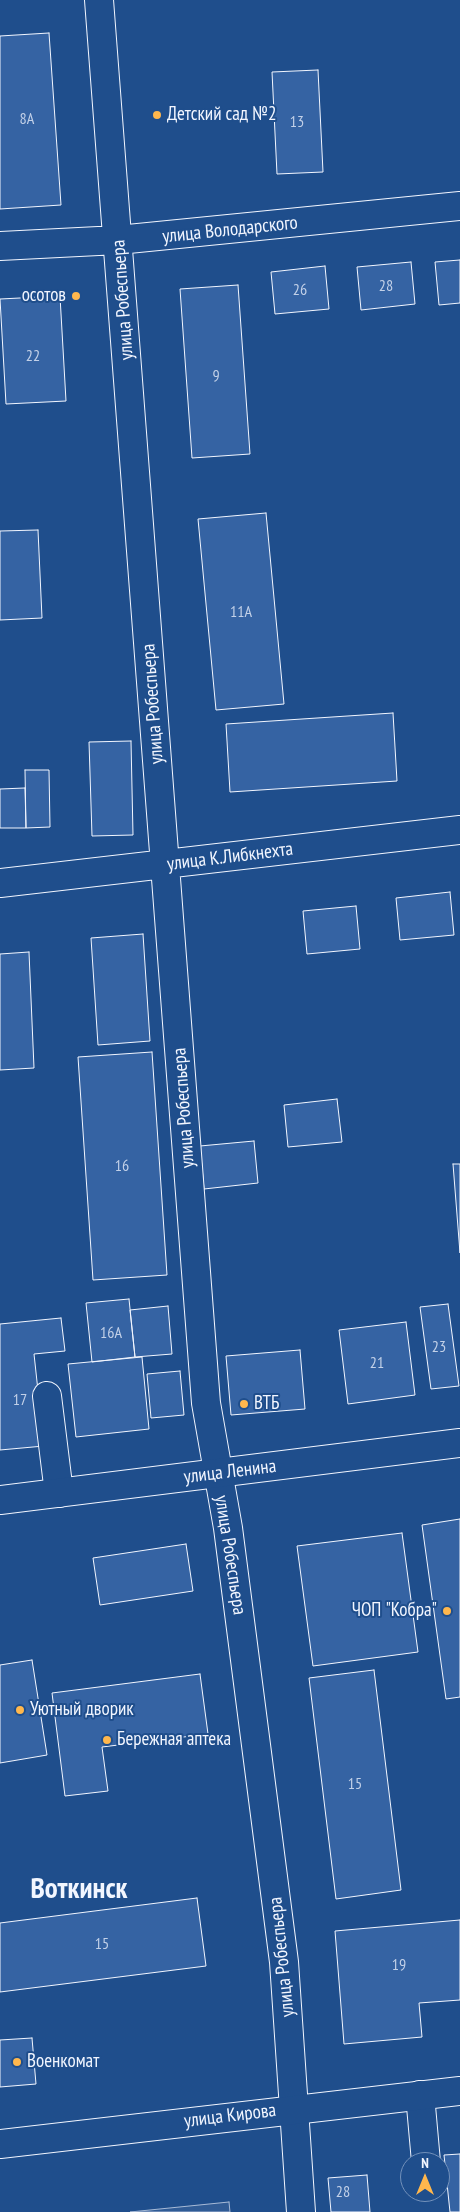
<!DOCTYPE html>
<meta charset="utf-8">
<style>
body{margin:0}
#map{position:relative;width:460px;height:2212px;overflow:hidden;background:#1f4e8c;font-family:"PT Sans Narrow",sans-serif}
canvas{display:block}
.north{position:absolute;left:400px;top:2152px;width:50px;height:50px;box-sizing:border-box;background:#1f4e8c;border:1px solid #7391ba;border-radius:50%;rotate:0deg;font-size:14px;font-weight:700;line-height:20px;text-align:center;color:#f2f6ff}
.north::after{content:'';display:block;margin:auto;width:18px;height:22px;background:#ffb74d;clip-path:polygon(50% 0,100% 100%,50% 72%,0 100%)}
</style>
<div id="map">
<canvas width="460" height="2212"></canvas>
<div class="north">N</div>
</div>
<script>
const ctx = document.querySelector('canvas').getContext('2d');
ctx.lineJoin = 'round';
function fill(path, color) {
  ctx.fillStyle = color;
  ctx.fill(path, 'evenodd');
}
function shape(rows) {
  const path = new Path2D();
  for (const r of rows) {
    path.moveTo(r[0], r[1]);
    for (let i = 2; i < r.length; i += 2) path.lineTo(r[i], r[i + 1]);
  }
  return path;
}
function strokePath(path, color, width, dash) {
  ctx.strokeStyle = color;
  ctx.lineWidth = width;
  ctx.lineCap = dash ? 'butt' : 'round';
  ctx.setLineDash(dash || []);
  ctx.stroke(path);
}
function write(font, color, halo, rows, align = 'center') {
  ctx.font = font + ' "PT Sans Narrow",sans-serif';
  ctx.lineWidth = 4;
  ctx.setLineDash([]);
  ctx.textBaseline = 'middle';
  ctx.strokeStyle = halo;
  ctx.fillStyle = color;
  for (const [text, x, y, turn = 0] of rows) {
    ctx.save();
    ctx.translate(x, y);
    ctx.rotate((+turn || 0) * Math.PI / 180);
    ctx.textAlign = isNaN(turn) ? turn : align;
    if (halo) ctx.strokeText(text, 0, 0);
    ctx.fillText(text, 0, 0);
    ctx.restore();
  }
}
const parking = shape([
 [229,2202,230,2212,130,2212,229,2202]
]);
fill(parking, '#305b95');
strokePath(parking, '#a8bbd7', 1);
const building = shape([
 [49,33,61,205,0,209,0,36,49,33],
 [318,70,323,172,277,174,272,72,318,70],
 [460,260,460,303,439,305,435,262,460,260],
 [411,262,415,304,361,310,357,267,411,262],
 [325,266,329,309,275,314,271,272,325,266],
 [238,285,250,454,192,458,180,289,238,285],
 [60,296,66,401,6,404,0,299,60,296],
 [266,513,284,704,216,710,198,519,266,513],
 [38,530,42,618,0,620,0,531,38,530],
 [393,713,397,781,230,792,226,724,393,713],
 [131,741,133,835,92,836,89,742,131,741],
 [25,770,49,770,50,827,26,828,25,770],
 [25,788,26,828,0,828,0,789,25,788],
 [450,892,454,935,400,940,396,898,450,892],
 [356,906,360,949,307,954,303,911,356,906],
 [143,934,150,1041,98,1045,91,938,143,934],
 [29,952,34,1068,0,1070,0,954,29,952],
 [152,1052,167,1275,93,1280,78,1057,152,1052],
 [337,1099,342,1142,288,1147,284,1105,337,1099],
 [254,1141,258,1183,204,1189,200,1146,254,1141],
 [453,1164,460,1164,460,1253,453,1164],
 [129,1299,135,1357,92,1362,86,1303,129,1299],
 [448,1304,459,1386,431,1389,420,1307,448,1304],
 [168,1306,172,1354,135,1357,130,1310,168,1306],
 [61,1318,65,1351,34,1354,44,1446,0,1450,0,1324,61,1318],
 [406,1322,415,1395,348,1404,339,1330,406,1322],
 [300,1350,305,1409,231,1415,226,1356,300,1350],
 [142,1357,149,1429,76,1437,68,1364,142,1357],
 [180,1371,184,1415,151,1418,147,1374,180,1371],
 [460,1519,460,1697,446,1699,422,1525,460,1519],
 [402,1533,418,1652,313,1666,297,1546,402,1533],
 [186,1544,193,1591,100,1605,93,1558,186,1544],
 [32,1660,47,1755,0,1763,0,1665,32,1660],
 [374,1670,401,1890,336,1899,309,1678,374,1670],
 [200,1674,208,1734,102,1747,108,1791,65,1796,52,1693,200,1674],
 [197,1898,206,1966,0,1992,0,1923,197,1898],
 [460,1920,460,2000,419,2003,422,2037,344,2044,335,1931,460,1920],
 [32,2038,36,2084,0,2087,0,2040,32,2038],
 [460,2154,460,2212,450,2212,444,2155,460,2154],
 [367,2175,370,2212,331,2212,328,2178,367,2175]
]);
fill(building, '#3563a3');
strokePath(building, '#f2f6ff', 1);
const minor = shape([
 [99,0,206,1403,228,1528,284,1962,301,2212],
 [0,246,118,240,460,206],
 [0,883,460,830],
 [47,1396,59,1493],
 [420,2095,426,2162]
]);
const major = shape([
 [0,1500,460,1443],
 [0,2144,460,2091]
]);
strokePath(minor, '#f2f6ff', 30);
strokePath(major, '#f2f6ff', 30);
strokePath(minor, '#1f4e8c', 28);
strokePath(major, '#1f4e8c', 28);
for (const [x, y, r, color] of [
 [157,115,5,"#ffb74d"],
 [76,296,5,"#ffb74d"],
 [244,1404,5,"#ffb74d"],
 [447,1611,5,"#ffb74d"],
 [20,1710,5,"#ffb74d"],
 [107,1740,5,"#ffb74d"],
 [17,2062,5,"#ffb74d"]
]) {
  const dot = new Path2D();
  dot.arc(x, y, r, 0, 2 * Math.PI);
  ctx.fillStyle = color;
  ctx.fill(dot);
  strokePath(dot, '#1f4e8c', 2);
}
write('16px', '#c3d1e8', null, [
 ["8А",27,119],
 ["13",297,122],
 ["28",386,286],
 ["26",300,290],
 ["22",33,356],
 ["9",216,376],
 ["11А",241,612],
 ["16",122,1166],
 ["16А",111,1333],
 ["23",439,1347],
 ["21",377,1363],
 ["17",20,1400],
 ["15",355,1784],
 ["15",102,1944],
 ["19",399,1965],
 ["28",343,2192]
]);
write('19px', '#f2f6ff', '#1f4e8c', [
 ["Детский сад №2",167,115],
 ["осотов",66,296,"right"],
 ["ВТБ",254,1404],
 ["ЧОП \"Кобра\"",437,1611,"right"],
 ["Уютный дворик",30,1710],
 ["Бережная аптека",117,1740],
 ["Военкомат",27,2062]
], 'left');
write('19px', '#f2f6ff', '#1f4e8c', [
 ["улица Володарского",230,230,-6],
 ["улица Робеспьера",123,300,-94],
 ["улица Робеспьера",153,704,-94],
 ["улица К.Либкнехта",230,857,-7],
 ["улица Робеспьера",184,1108,-94],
 ["улица Ленина",230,1472,-7],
 ["улица Робеспьера",230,1555,81],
 ["улица Робеспьера",282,1957,-96],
 ["улица Кирова",230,2116,-7]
]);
write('bold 29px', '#f2f6ff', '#1f4e8c', [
 ["Воткинск",79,1890]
]);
</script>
